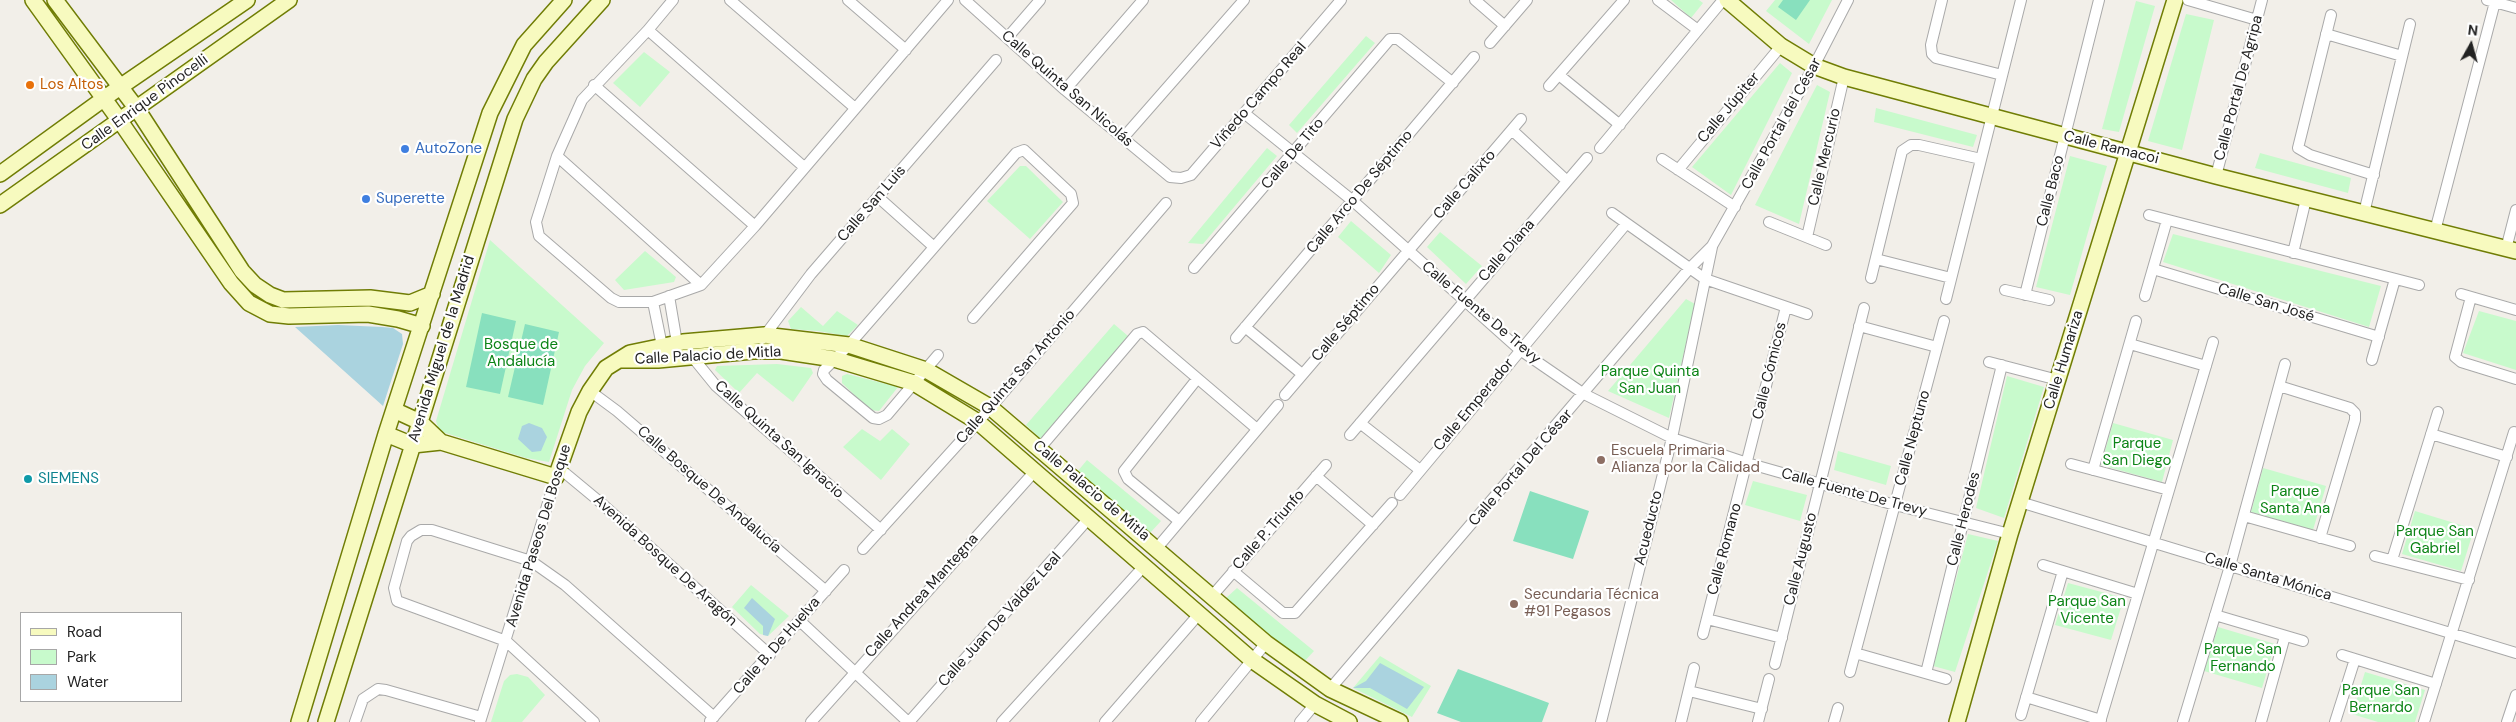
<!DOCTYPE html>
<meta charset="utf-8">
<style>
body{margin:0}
#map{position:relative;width:2516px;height:722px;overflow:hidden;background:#f2efe9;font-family:"DM Sans",sans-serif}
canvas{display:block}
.legend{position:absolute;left:20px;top:612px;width:162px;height:90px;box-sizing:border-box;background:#fff;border:1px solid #a7a7a7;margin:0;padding:6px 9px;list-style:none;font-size:15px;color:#222}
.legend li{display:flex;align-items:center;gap:10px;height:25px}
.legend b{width:25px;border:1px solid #a7a7a7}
.north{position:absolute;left:2446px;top:20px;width:50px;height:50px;-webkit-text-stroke:4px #fff;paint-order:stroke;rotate:7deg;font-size:14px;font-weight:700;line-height:20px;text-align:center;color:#222}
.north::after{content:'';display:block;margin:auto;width:18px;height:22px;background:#222;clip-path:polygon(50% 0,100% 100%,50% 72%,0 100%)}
</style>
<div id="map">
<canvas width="2516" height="722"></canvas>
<ul class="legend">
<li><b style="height:6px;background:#f7fabf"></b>Road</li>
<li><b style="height:14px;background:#c8facc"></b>Park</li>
<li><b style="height:14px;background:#aad3df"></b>Water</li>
</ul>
<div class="north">N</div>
</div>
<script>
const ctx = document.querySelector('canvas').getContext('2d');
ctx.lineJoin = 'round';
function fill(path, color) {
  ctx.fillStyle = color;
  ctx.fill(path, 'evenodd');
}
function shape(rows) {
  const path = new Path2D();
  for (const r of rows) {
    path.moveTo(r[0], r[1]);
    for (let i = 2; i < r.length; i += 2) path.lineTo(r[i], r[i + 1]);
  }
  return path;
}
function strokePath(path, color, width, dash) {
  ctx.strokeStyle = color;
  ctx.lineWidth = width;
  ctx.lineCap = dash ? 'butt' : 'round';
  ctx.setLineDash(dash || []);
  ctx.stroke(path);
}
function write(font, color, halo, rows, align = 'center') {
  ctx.font = font + ' "DM Sans",sans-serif';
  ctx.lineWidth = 4.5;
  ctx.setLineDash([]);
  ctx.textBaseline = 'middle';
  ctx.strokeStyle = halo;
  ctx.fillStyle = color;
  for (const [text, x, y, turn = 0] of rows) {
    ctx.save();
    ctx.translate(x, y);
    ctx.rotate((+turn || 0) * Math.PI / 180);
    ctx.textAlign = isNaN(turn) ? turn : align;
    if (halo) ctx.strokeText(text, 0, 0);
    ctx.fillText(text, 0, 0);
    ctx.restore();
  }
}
fill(shape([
 [1671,0,1699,0,1703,3,1691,18],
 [1775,0,1832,0,1809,44,1766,11],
 [2136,1,2155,6,2119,132,2102,129],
 [2186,14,2214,20,2182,150,2148,141],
 [1366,36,1375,43,1297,133,1289,125],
 [644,52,670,72,640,107,613,83],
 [1780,63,1792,73,1731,195,1692,167],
 [1817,85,1830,92,1799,224,1755,205],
 [1876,108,1977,135,1973,147,1874,122],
 [1267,148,1277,156,1203,244,1188,243],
 [2260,153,2351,178,2348,193,2255,168],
 [2070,156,2107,166,2070,295,2036,287],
 [1020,166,1026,166,1063,202,1030,239,987,201],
 [1351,221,1391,255,1379,273,1338,237],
 [1440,232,1482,266,1466,284,1427,247],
 [2173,234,2381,286,2369,327,2163,262],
 [490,240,604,343,585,366,572,390,549,462,526,458,439,431,436,421],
 [645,251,676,277,674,282,624,290,615,280],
 [1686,299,1695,304,1669,418,1608,391],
 [801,307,823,326,837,311,858,325,847,336,818,331,791,329,788,321],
 [2479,311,2516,321,2516,370,2463,353],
 [1114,324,1128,336,1042,440,1026,425],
 [777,364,811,368,813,373,793,402,757,373,739,393,715,370,717,366],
 [847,374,898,387,879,411,870,410,842,383,842,376],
 [2007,376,2044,387,2004,518,1976,508],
 [2113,423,2173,440,2162,482,2101,465],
 [862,429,880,441,892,429,910,444,881,480,843,447],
 [1838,451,1891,466,1886,485,1834,470],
 [1087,460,1161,521,1150,533,1077,472],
 [2263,468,2326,486,2313,530,2251,512],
 [1753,481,1807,495,1800,521,1745,505],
 [2415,511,2474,529,2461,571,2402,554],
 [1968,534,1998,541,1955,672,1933,666],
 [2068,583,2124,598,2111,640,2055,625],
 [751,585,789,616,768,636,760,634,732,607],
 [1237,588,1314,651,1302,664,1226,598],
 [2218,627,2275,644,2262,688,2204,671],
 [1380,656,1431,686,1412,717,1353,688],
 [2365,672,2425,690,2415,722,2378,722,2352,714],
 [517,674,528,677,545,695,522,722,491,722,504,681,510,675]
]), '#c8facc');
fill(shape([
 [1783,0,1810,0,1796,20,1778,7],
 [482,313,516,321,500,394,466,387],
 [525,324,559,332,543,405,508,397],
 [1530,491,1589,511,1573,559,1513,541],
 [1458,669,1549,703,1542,722,1461,722,1437,713]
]), '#88e0be');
fill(shape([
 [338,325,382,327,393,328,402,334,403,344,383,406,295,327],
 [529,423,542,428,547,437,541,451,532,452,518,439,522,426],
 [752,598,775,619,768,636,763,635,763,626,744,608],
 [1380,663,1424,687,1407,709,1370,688,1353,688,1366,681]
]), '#aad3df');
const street = shape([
 [673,0,648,30,804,167],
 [730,0,855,108],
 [848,0,906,50],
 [965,0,1065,90,1170,177,1181,178,1191,175,1341,0],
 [1475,0,1505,26],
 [1658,0,1698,30],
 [1942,0,1931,45,1932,54,1936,58,2002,75],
 [2188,0,2257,20],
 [2487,0,2516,8],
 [2331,15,2298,148,2310,155,2374,175],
 [648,30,582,100,557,156,536,222,539,236,611,298,619,302,653,302,701,285,755,226,948,0],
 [2326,34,2402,56],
 [1008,37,1040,0],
 [1490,43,1527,0],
 [1559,75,1620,125],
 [594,85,755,226],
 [1549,86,1624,0],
 [1065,90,1143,0],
 [1244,113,1353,201,1520,350,1584,394,1672,438,1747,463,1895,505,2010,534],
 [1513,131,1567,181],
 [1123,138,1244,0],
 [1600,148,1723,0],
 [557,156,701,285],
 [1662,159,1735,207],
 [1678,170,1781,46],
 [2216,176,2262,0],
 [878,197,934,247],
 [1612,213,1705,279,1807,314],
 [2364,213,2410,24],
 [2149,215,2419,285],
 [1769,222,1826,245],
 [2435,231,2495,2],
 [1807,237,1844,77],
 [2506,249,2516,210],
 [2293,253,2306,199],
 [1876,259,1951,278],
 [1194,268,1390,39,1398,39,1453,83],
 [2153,269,2379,337],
 [1871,278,1902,151,1911,145,1919,145,1981,159],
 [2005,290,2049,300],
 [2461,294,2516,310],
 [2025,295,2099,0],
 [669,296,677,343],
 [2145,296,2167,220],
 [2471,297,2455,357,2461,362,2516,379],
 [1946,299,2021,0],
 [653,302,662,346],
 [1859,326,1937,347],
 [1245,327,1302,374],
 [1236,338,1474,57],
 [762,339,811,274,996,60],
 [2130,344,2206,366],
 [690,354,716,386,881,530],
 [938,355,887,415,879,419,873,418,827,380,823,374,824,370,849,345,1016,153,1024,150,1071,194,1073,203,973,318],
 [2372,360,2395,279],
 [1989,362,2058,380],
 [2279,386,2350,408,2355,413,2355,420,2320,538],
 [590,391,617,411,826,591],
 [1285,395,1521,119],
 [1360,423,1420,470],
 [2431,434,2507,457],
 [1350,435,1587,158],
 [1040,448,1137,334,1143,332,1257,429],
 [2071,464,2169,490],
 [559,468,600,502,770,655],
 [2093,470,2136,321],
 [1316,476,1373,525],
 [1400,495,1626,224],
 [2020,502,2516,653],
 [2244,516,2350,546],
 [1179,521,1128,479,1124,471,1197,379],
 [1157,548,1278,405],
 [863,549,978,422,1166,203],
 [2375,556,2469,580],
 [2392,560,2438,412],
 [2043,565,2138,594],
 [1233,571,1283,613,1295,613,1392,503],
 [1213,595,1326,465],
 [2215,615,2303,641],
 [1707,619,1782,638],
 [800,621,908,722],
 [1703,634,1786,307],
 [1855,653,1946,679],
 [2342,655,2436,684],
 [1775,664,1864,308],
 [1850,672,1944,321],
 [1926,673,2002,365],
 [1330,689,1689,269,1712,246,1814,66,1848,0],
 [1689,691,1762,709],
 [2026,697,2101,720],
 [2021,715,2063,571],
 [710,721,844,570],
 [355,722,363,699,378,689,386,690,481,717],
 [480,722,556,477],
 [594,722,506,641,397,601,394,588,407,541,411,536,421,530,432,530,531,561,565,585,714,717],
 [811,722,1035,471],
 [909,722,1090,517],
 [1002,722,1145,565],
 [1105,722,1199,614],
 [1201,722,1266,643],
 [1300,722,1315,704],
 [1601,722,1672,438,1712,247],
 [1681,722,1694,668],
 [1758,722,1769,679],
 [1834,722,1838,708],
 [2100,722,2213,342],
 [2183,722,2230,566,2285,364],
 [2261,722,2285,636],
 [2335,722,2355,659],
 [2424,722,2514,432],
 [2507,722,2516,695]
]);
const secondary = shape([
 [33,0,120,121,231,283,249,303,270,314,289,316,368,314,398,319,422,326],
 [55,0,137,109,242,271,255,285,270,295,283,300,370,298,410,303,432,294],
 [1727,0,1781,46,1814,66,1844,77,2216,176,2516,251],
 [0,174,120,87,247,0],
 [0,205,289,0],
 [621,360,658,360,753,351,781,351,834,359,914,383,978,422,1252,660,1315,704,1349,722],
 [394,410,420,422,441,442],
 [386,434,413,445,441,442,556,477,579,412,590,391,606,368,630,353,683,342,764,335,849,345,926,370,990,407,1266,643,1330,689,1400,722],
 [299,722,386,434,490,113,524,45,564,0],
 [326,722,515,119,534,79,546,62,602,0],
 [1957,722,2010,534,2175,0]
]);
strokePath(street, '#a9a9a9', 12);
strokePath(secondary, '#707d05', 18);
strokePath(street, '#fff', 10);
strokePath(secondary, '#f7fabf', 15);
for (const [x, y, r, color] of [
 [30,85,5,"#e8710a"],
 [405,149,5,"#3f7fe0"],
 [366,199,5,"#3f7fe0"],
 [1601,460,5,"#8d6e63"],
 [28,479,5,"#0f9aa8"],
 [1514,604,5,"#8d6e63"]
]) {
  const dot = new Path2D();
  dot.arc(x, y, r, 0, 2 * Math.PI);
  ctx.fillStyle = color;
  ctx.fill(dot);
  strokePath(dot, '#fff', 2);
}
write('15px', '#c56008', '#fff', [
 ["Los Altos",40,85]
], 'left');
write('15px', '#222', '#fff', [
 ["Calle Portal De Agripa",2239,88,-75],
 ["Calle Quinta San Nicolás",1067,89,41],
 ["Viñedo Campo Real",1259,96,-49],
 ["Calle Enrique Pinocelli",145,103,-36],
 ["Calle Júpiter",1729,108,-50],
 ["Calle Portal del César",1782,124,-61],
 ["Calle Ramacoi",2111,148,14],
 ["Calle De Tito",1293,154,-50],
 ["Calle Mercurio",1825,157,-77],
 ["Calle Calixto",1465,185,-49],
 ["Calle Baco",2051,191,-76],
 ["Calle Arco De Séptimo",1360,192,-50],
 ["Calle San Luis",872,204,-49],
 ["Calle Diana",1507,251,-49],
 ["Calle San José",2266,303,17],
 ["Calle Fuente De Trevy",1481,313,40],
 ["Calle Séptimo",1346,323,-50],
 ["Avenida Miguel de la Madrid",442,349,-73],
 ["Calle Palacio de Mitla",708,356,-3],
 ["Calle Humariza",2064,360,-73],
 ["Calle Cómicos",1770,371,-76],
 ["Calle Quinta San Antonio",1016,377,-49],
 ["Calle Emperador",1474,405,-50],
 ["Calle Neptuno",1913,438,-75],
 ["Calle Quinta San Ignacio",779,440,42],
 ["Calle Portal Del César",1521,468,-49],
 ["Calle Bosque De Andalucía",709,490,41],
 ["Calle Palacio de Mitla",1091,491,40],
 ["Calle Fuente De Trevy",1854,493,15],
 ["Calle Herodes",1964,519,-76],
 ["Acueducto",1649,528,-76],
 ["Calle P. Triunfo",1269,530,-49],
 ["Avenida Paseos Del Bosque",539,536,-73],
 ["Calle Romano",1725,549,-75],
 ["Calle Augusto",1801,559,-76],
 ["Avenida Bosque De Aragón",665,561,42],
 ["Calle Santa Mónica",2268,577,17],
 ["Calle Andrea Mantegna",922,596,-48],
 ["Calle Juan De Valdez Leal",1000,620,-48],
 ["Calle B. De Huelva",777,646,-49]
]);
write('15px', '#366cbe', '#fff', [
 ["AutoZone",415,149],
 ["Superette",376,199]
], 'left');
write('15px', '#0c8416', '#fff', [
 ["Bosque de",521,345],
 ["Andalucía",521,362],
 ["Parque Quinta",1650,372],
 ["San Juan",1650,389],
 ["Parque",2137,444],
 ["San Diego",2137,461],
 ["Parque",2295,492],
 ["Santa Ana",2295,509],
 ["Parque San",2435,532],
 ["Gabriel",2435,549],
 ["Parque San",2087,602],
 ["Vicente",2087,619],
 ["Parque San",2243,650],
 ["Fernando",2243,667],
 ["Parque San",2381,691],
 ["Bernardo",2381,708]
]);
write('15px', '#785e54', '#fff', [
 ["Escuela Primaria",1611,451],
 ["Alianza por la Calidad",1611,468],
 ["Secundaria Técnica",1524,595],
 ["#91 Pegasos",1524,612]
], 'left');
write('15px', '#0d838f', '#fff', [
 ["SIEMENS",38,479]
], 'left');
</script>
